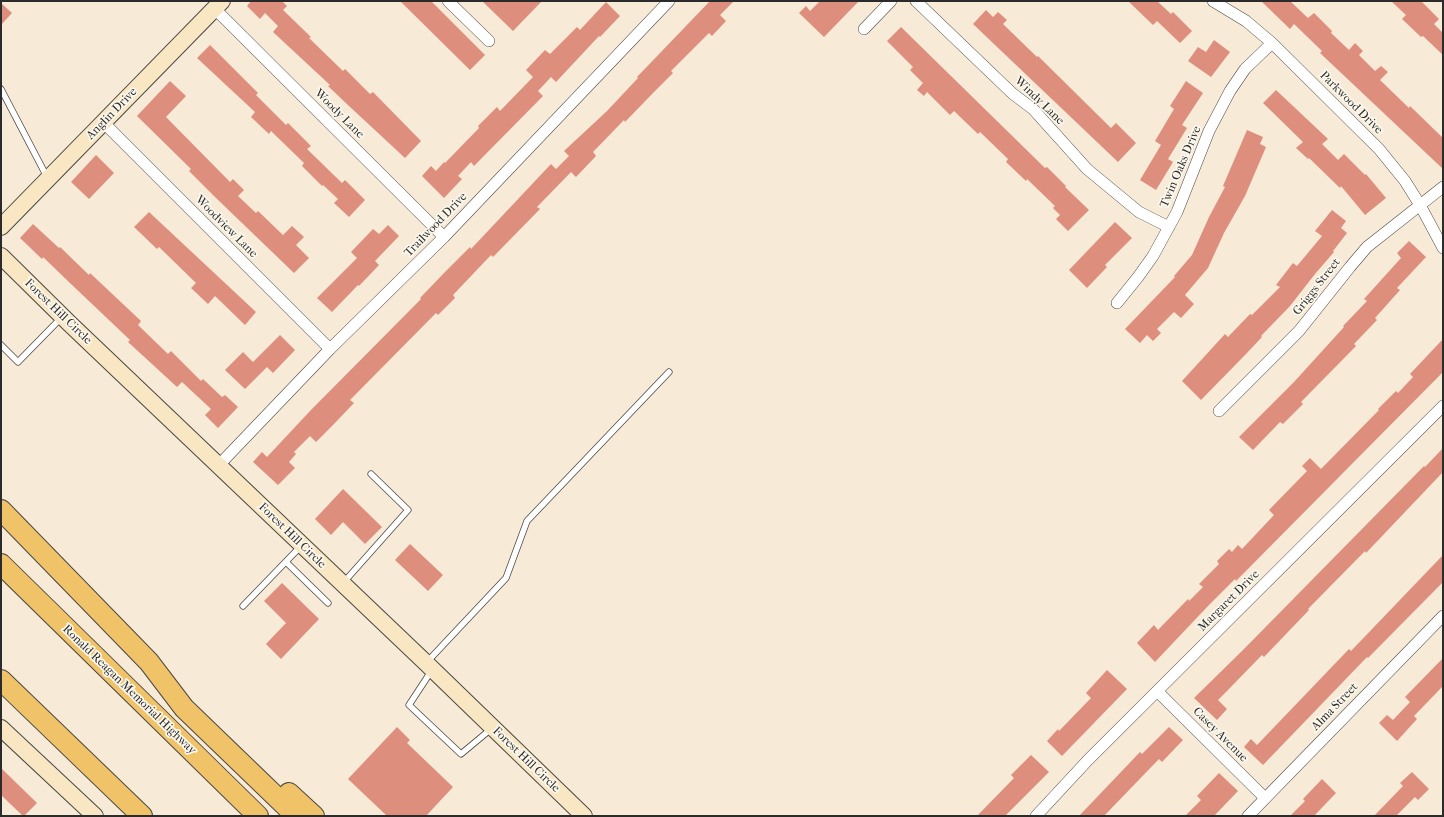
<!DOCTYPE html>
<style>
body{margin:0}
#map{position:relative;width:1444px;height:817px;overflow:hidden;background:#f7ead6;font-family:"IM FELL French Canon",serif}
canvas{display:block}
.frame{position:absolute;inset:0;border:2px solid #2b2b2b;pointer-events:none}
</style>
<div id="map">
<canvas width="1444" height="817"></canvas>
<div class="frame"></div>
</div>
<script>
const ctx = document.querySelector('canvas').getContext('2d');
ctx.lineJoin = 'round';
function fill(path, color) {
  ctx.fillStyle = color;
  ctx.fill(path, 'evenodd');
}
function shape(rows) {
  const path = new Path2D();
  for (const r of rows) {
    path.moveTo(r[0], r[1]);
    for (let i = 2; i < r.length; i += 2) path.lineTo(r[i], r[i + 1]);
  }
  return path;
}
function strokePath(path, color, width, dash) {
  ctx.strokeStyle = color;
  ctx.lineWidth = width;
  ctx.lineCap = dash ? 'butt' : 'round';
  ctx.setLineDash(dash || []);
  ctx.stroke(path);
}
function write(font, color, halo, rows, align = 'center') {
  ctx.font = font + ' "IM FELL French Canon",serif';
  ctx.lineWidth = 3.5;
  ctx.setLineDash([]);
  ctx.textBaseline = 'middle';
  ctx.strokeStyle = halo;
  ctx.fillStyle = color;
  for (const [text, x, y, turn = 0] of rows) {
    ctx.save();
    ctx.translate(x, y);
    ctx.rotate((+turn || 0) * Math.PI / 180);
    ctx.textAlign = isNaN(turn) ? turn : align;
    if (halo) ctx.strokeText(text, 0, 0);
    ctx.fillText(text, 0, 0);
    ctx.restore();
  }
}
fill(shape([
 [251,1,282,1,287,6,283,10,311,37,309,38,343,71,345,69,370,94,373,92,421,141,405,158,349,106,328,86,330,85,273,32,278,26,265,13,260,19,247,6],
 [400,1,431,1,485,55,470,70],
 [482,1,542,1,513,31],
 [710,1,734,1,720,15,726,21,712,36,709,33,671,71,673,73,653,93,625,122,624,120,593,152,596,156,576,177,571,172,537,207,540,209,493,257,491,255,453,295,455,298,438,315,436,313,350,400,354,403,332,426,316,442,310,436,294,452,296,454,289,462,295,468,278,485,253,462,262,452,267,457,310,411,421,299,420,298,444,273,470,247,471,249,551,164,556,169,569,156,564,151,607,111,638,78,637,77],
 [820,1,859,1,824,37,799,13,806,6,810,11],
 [1128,1,1157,1,1171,14,1173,12,1192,31,1180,43,1157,21,1153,25],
 [1261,1,1290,1,1308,18,1314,13,1332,31,1331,33,1349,50,1355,43,1363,51,1359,55,1375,71,1381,66,1388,72,1380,80,1409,108,1410,106,1443,138,1443,169,1320,53,1322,51,1294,24,1290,29],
 [1391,1,1421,1,1439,19,1434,24,1443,33,1443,55,1423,36,1421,37,1402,19,1406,15],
 [606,2,620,16,600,37,599,36,556,82,551,77,538,91,543,96,474,166,471,162,458,176,462,179,444,198,422,176,431,166,436,171,444,162,445,163,479,128,478,126,497,107,500,111,533,77,526,70,545,50,550,54,577,27,580,30],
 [1,3,12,13,1,25],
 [986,10,993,17,998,12,1007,20,1003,24,1037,57,1038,56,1111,128,1116,123,1136,143,1118,162,973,24],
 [901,27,1045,168,1047,167,1066,186,1065,187,1089,210,1068,231,1056,219,1060,215,1053,208,1055,206,1027,179,1026,181,1006,162,1008,159,980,132,978,134,954,111,950,115,927,92,924,96,917,90,923,83,910,70,913,67,887,41],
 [1214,40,1230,52,1211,77,1188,61,1198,47,1206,52],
 [210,45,258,93,256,95,286,125,288,123,311,146,307,149,342,183,345,180,365,200,349,217,334,203,338,199,323,185,322,186,302,166,304,163,271,131,269,134,251,117,255,112,197,58],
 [170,81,186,96,166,117,230,182,233,179,244,190,238,196,256,213,258,211,283,235,292,226,304,237,296,245,309,258,294,273,215,197,189,171,191,169,137,116],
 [1186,81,1203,93,1182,125,1187,128,1168,159,1173,162,1156,190,1140,180,1161,145,1155,141,1174,109,1170,106],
 [1276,90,1328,139,1322,144,1338,160,1344,154,1365,175,1366,174,1386,198,1365,215,1341,186,1340,188,1309,158,1308,159,1296,148,1303,142,1263,103],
 [1247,130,1263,137,1260,144,1266,147,1245,196,1224,233,1208,268,1185,295,1194,304,1181,318,1174,312,1157,329,1161,333,1153,341,1147,335,1140,343,1125,329,1175,277,1174,276,1192,255,1209,217,1225,187,1223,186],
 [96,155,114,173,89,199,71,182],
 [1332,210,1346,221,1341,228,1347,233,1333,251,1334,252,1315,274,1290,306,1261,336,1262,337,1246,354,1201,400,1182,381,1225,334,1228,337,1250,314,1252,315,1280,287,1276,285,1293,263,1297,266,1322,236,1315,231],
 [149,212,256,312,245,325,215,296,208,304,191,288,196,283,159,247,157,249,134,227],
 [1115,222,1132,238,1105,265,1107,267,1087,288,1069,270],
 [33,224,59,248,60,247,89,275,90,273,141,321,138,325,168,354,171,351,201,381,203,379,222,397,225,395,238,407,218,428,205,415,211,409,182,382,177,387,128,342,130,340,71,284,43,257,42,259,20,238],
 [388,225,399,236,375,261,379,265,359,286,358,285,332,312,317,298,357,258,351,252,373,229,379,234],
 [1409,241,1426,257,1397,288,1400,290,1375,318,1377,320,1354,344,1356,346,1301,402,1303,404,1283,424,1280,422,1253,450,1239,437,1294,382,1344,327,1343,326,1367,301,1364,299,1401,258,1397,253],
 [280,335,295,350,273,373,267,367,245,389,225,370,243,352,253,362],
 [1443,339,1443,372,1236,581,1235,579,1208,606,1155,662,1137,643,1154,625,1158,630,1188,599,1189,601,1203,587,1199,584,1219,564,1217,561,1229,549,1232,552,1238,545,1242,549,1274,515,1269,510,1307,471,1302,466,1310,458,1321,469,1379,410,1378,409,1396,391,1398,393,1413,377,1410,374],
 [1443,448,1443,472,1366,553,1365,551,1308,609,1309,610,1264,657,1262,655,1226,692,1218,700,1227,709,1217,720,1194,698,1243,650,1424,466,1425,467],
 [343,489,382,527,365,544,343,522,331,535,315,519],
 [410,544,443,575,428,591,395,560],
 [1443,555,1443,582,1368,658,1367,657,1263,765,1244,747,1251,739,1257,745,1349,649,1351,651],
 [282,583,319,619,281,659,266,644,286,623,264,601],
 [1443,658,1443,686,1414,716,1417,719,1397,741,1379,723,1387,715,1393,720,1410,702,1405,697],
 [1107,670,1127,689,1062,756,1047,741,1058,729,1059,731,1091,698,1086,693],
 [397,727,410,740,407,743,453,787,426,816,387,816,348,779],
 [1169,727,1183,740,1162,762,1159,759,1104,816,1079,816,1140,752,1142,754],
 [1031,755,1049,772,1005,816,977,816,1014,778,1011,775],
 [1,768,37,803,24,816,23,816,1,795],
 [1412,772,1429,789,1418,800,1415,797,1396,816,1374,816,1403,786,1400,783],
 [1219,773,1238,791,1214,816,1185,816,1201,800,1197,796],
 [1322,779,1336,793,1314,816,1290,816,1305,801,1303,799]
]), '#de8e7d');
const lane = shape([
 [1,89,47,177],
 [1,345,18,362,61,318],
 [286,562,328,603],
 [344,582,408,510,371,474],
 [243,606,302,545],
 [427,662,506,578,527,521,669,372],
 [432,670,409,705,461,754,491,729]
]);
const street = shape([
 [448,1,489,41],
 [916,1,1013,94,1033,109,1087,169,1139,212,1169,227],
 [1213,1,1246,21,1272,43,1379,149,1405,181,1420,205,1443,248],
 [215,9,444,237],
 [864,29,891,1],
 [104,123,330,349],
 [1117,303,1138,277,1153,256,1177,212,1209,131,1230,91,1245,69,1272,43],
 [1219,411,1299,331,1350,267,1367,247,1443,187],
 [219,465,330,349,444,237,669,1],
 [1157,691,1265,798],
 [1036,816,1088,760,1443,406],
 [1248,816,1443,616]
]);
const secondary = shape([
 [1,227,222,1],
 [1,256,70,324,426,663,584,816],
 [1,728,95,816]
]);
const highway = shape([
 [1,510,149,662,184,708,296,816],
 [1,564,258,816],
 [1,680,142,816],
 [289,793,314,816]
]);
strokePath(lane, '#4a4845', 7);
strokePath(street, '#4a4845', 12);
strokePath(secondary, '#4a4845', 18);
strokePath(highway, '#4a4845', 22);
strokePath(lane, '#fff', 5.5);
strokePath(street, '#fff', 11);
strokePath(secondary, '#f9e7c3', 16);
strokePath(highway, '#f1c369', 20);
write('12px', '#2b2b2b', '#fbf7ec', [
 ["Windy Lane",1039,101,44],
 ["Parkwood Drive",1351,103,45],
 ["Anglin Drive",112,114,-46],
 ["Woody Lane",339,114,45],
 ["Twin Oaks Drive",1181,167,-67],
 ["Trailwood Drive",436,225,-46],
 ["Woodview Lane",226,227,45],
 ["Griggs Street",1317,287,-52],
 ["Forest Hill Circle",58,312,44],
 ["Forest Hill Circle",292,536,44],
 ["Margaret Drive",1229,601,-45],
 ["Ronald Reagan Memorial Highway",129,690,44],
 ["Alma Street",1335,707,-46],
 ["Casey Avenue",1220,735,45],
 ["Forest Hill Circle",526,760,44]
]);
</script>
